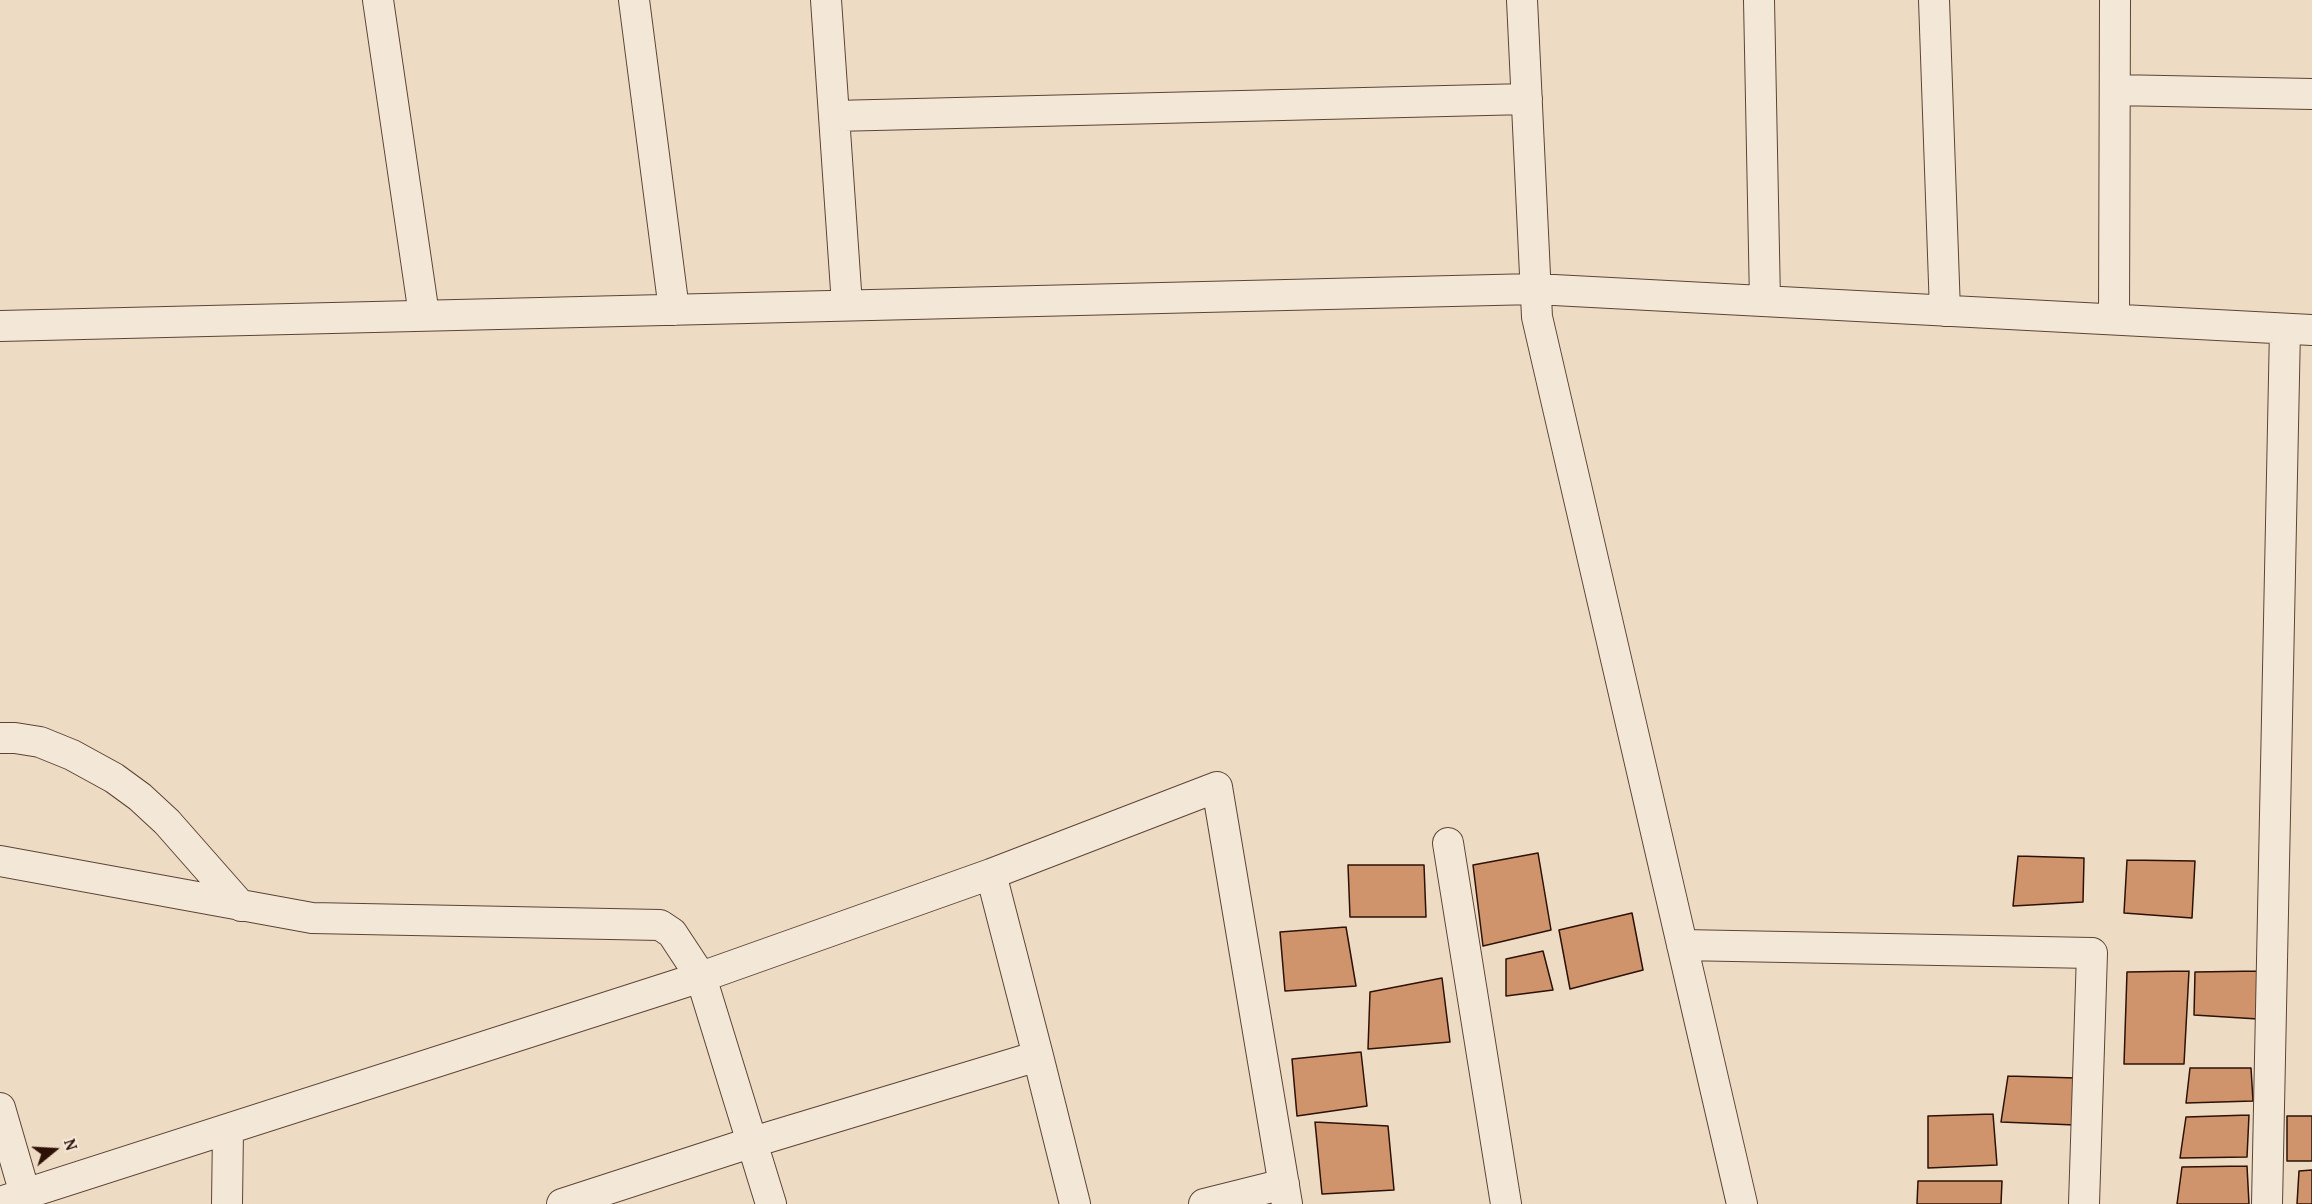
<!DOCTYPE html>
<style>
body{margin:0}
#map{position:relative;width:2312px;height:1204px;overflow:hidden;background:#eddcc3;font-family:"Gentium Book Plus",serif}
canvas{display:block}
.north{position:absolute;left:24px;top:1120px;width:60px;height:60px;-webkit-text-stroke:4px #f3e8d8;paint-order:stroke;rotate:72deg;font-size:16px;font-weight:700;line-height:24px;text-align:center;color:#2d1006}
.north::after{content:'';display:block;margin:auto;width:21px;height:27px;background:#2d1006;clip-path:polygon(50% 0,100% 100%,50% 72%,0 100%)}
</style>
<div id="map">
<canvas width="2312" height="1204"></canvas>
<div class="north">N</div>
</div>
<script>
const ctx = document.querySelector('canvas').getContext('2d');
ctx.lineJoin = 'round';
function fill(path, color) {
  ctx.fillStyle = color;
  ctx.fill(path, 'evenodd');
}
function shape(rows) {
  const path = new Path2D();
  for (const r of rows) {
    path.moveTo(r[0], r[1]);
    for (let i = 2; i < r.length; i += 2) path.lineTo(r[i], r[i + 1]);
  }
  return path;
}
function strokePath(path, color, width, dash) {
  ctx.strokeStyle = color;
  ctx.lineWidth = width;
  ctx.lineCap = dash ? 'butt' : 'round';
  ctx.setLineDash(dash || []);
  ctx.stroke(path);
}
const building = shape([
 [1538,853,1551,930,1483,946,1473,865,1538,853],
 [2018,856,2084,858,2083,902,2013,906,2018,856],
 [2127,860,2195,861,2192,918,2124,913,2127,860],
 [1348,865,1424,865,1426,917,1350,917,1348,865],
 [1632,913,1643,970,1570,989,1559,930,1632,913],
 [1346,927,1356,986,1285,991,1280,932,1346,927],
 [1543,951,1553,990,1506,996,1506,959,1543,951],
 [2189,971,2184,1064,2124,1064,2127,972,2189,971],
 [2259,971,2258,1019,2194,1015,2195,972,2259,971],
 [1442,978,1450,1042,1368,1049,1370,992,1442,978],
 [1361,1052,1367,1106,1297,1116,1292,1059,1361,1052],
 [2190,1068,2251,1068,2253,1101,2186,1103,2190,1068],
 [2008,1076,2076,1078,2075,1125,2001,1122,2008,1076],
 [1993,1114,1997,1165,1928,1168,1928,1116,1993,1114],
 [2249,1115,2247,1157,2180,1158,2186,1117,2249,1115],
 [2287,1116,2312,1116,2312,1161,2287,1161,2287,1116],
 [1315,1122,1388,1126,1394,1190,1322,1194,1315,1122],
 [2247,1166,2249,1204,2177,1204,2182,1167,2247,1166],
 [2312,1170,2312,1204,2297,1204,2299,1171,2312,1170],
 [1918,1181,2002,1181,2001,1204,1917,1204,1918,1181]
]);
fill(building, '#d0946c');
strokePath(building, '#2d1006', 1.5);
const street = shape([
 [378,0,424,315],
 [634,0,674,310],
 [826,0,847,305],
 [1522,0,1537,317,1742,1204],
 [1759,0,1765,301],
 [1934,0,1945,311],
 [2115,90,2312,94],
 [834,116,1527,99],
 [2114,319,2115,0],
 [0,326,1535,289,2312,330],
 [0,738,15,738,40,742,72,755,114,778,140,797,167,822,241,906],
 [1448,843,1506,1204],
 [0,861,312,918,660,925,672,933,701,977,771,1204],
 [1682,945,2092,953,2084,1204],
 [1038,1056,1075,1204],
 [0,1108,25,1194],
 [0,1202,701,977,991,874,1217,787,1287,1204],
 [227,1204,228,1130],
 [562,1204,753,1142,1038,1056,991,874],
 [1204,1204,1284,1184],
 [2267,1204,2285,329]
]);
strokePath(street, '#5d4335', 32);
strokePath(street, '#f3e8d8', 30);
</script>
